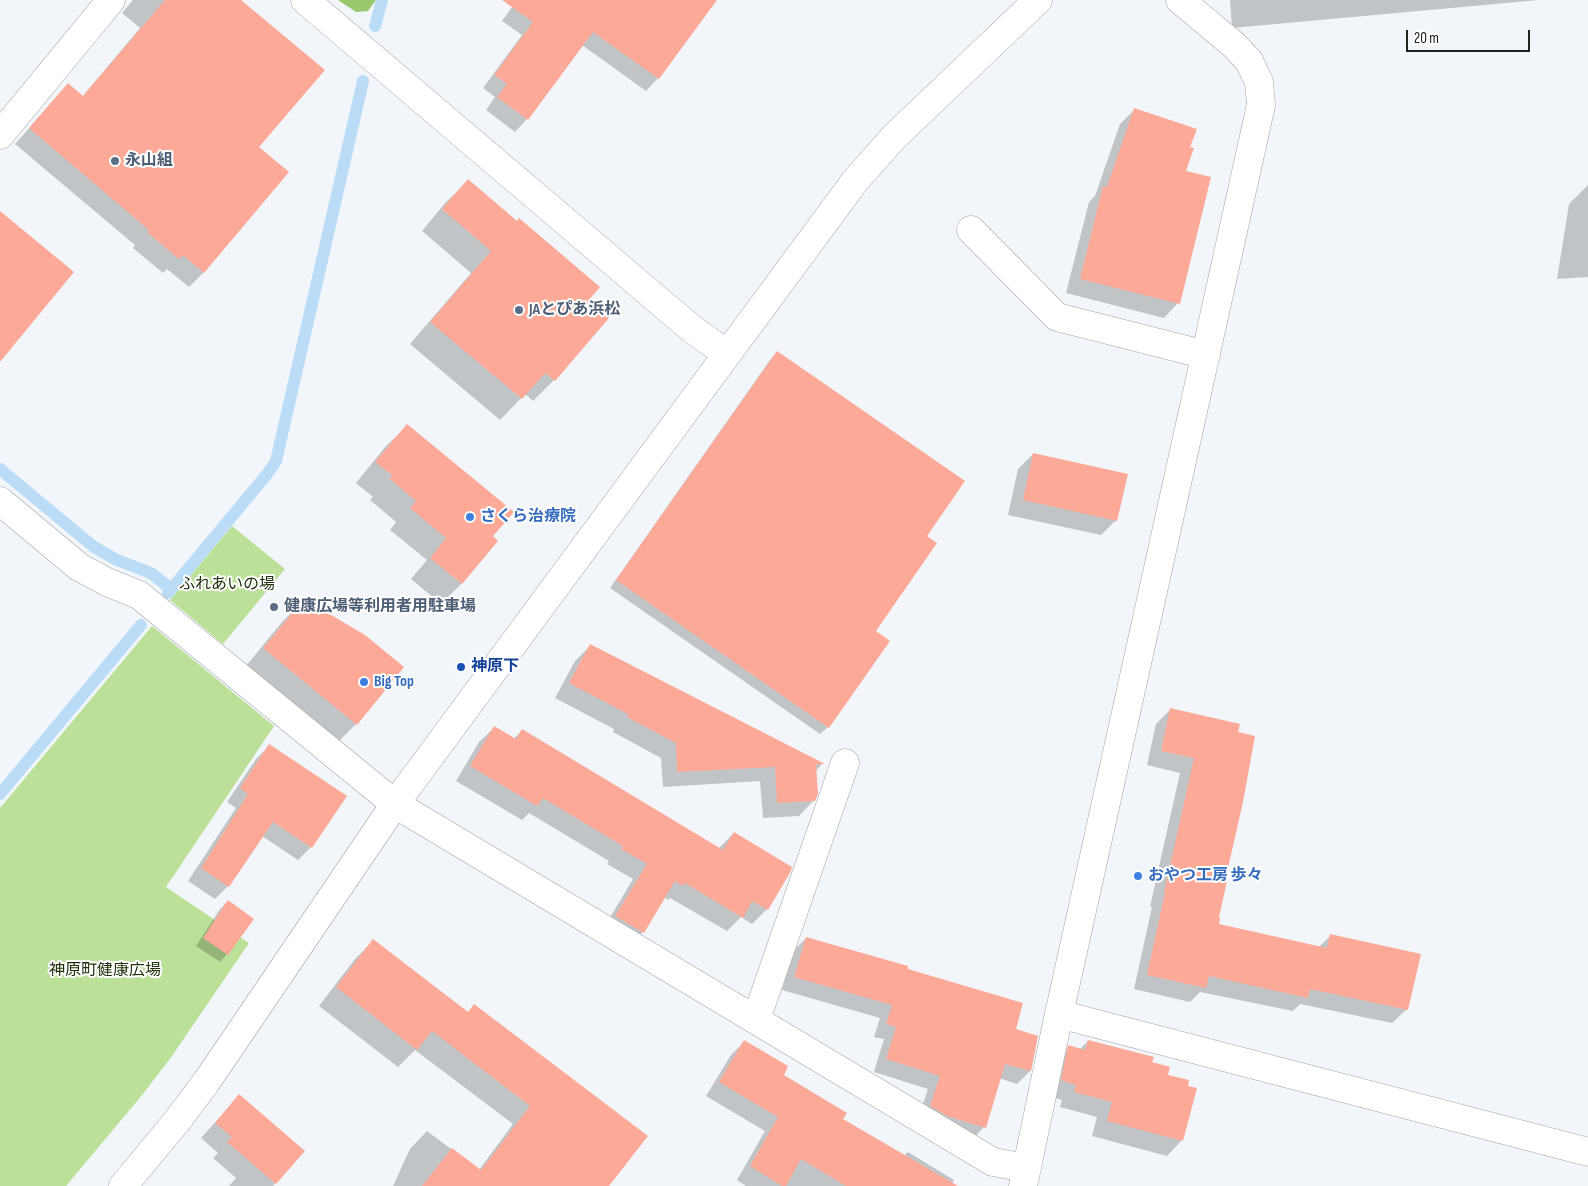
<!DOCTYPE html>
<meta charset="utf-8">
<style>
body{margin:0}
#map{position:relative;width:1588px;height:1186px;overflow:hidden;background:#f2f5f9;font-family:"Sofia Sans Condensed",sans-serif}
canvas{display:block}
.scale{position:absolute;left:1406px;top:30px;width:124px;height:22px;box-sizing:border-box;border:2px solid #202122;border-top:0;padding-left:6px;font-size:15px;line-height:18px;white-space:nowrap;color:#202122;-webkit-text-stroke:4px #fff;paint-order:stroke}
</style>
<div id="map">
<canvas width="1588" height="1186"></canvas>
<div class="scale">20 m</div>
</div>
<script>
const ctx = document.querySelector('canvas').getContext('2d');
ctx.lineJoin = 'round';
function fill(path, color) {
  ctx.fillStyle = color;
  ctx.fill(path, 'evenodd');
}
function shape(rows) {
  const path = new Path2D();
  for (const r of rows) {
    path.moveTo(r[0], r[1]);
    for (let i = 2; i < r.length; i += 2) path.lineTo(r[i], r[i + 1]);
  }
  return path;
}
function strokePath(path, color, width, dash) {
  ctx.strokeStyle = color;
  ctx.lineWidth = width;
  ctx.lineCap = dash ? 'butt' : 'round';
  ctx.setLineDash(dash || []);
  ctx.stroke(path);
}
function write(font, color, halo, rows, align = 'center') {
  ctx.font = font + ' "Sofia Sans Condensed","Noto Sans JP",sans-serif';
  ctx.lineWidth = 4;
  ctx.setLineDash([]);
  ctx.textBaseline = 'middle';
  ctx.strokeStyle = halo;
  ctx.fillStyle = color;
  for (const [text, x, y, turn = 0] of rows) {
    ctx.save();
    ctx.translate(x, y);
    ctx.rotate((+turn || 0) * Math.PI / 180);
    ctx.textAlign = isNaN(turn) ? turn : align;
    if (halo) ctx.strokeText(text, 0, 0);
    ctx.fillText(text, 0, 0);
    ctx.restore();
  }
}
fill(shape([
 [232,526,285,569,223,644,170,600],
 [152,626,274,726,166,887,249,943,172,1056,143,1094,66,1186,0,1186,0,808]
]), '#bbe198');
fill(shape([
 [338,0,376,0,368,11,356,12]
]), '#99c76b');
fill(shape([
 [133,0,240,0,258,147,204,272,189,287,167,269,163,273,133,248,135,245,15,144,68,85,82,97,140,28,122,13],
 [517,0,708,0,713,4,658,78,646,91,582,45,527,119,515,132,486,110,495,97,483,88,522,35,502,21],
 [1230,0,1539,0,1232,28],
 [1135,109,1189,148,1184,172,1178,303,1164,318,1066,293,1089,202,1095,196,1120,124],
 [468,181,586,301,554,380,533,401,525,394,500,420,410,344,471,273,422,231,446,202],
 [1588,185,1588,277,1557,279,1569,204],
 [777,352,925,536,874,631,828,727,820,734,610,588,770,360],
 [407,426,491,537,462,583,441,604,411,579,427,560,390,530,396,522,370,500,373,497,356,483,386,446],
 [1033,454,1116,520,1101,535,1008,515,1018,469],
 [304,600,403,668,356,724,334,746,242,671,282,622],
 [590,646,822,764,815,772,814,800,799,816,763,818,760,781,663,787,661,758,613,732,614,729,555,698,575,661],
 [1170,710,1238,724,1224,882,1217,925,1319,947,1331,935,1407,1009,1392,1023,1300,1004,1293,1011,1200,992,1190,1002,1134,989,1152,907,1150,907,1180,773,1147,765,1156,724],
 [494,728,513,739,522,731,719,848,734,833,791,868,767,909,752,924,741,917,727,931,670,898,668,900,664,897,643,932,629,946,602,931,633,879,607,864,609,861,529,813,522,820,456,781,479,742],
 [269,746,311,847,298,860,262,836,228,886,215,899,188,881,236,808,227,802,256,759],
 [228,901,227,954,220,962,196,946,220,909],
 [806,938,906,970,1014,1029,1037,1037,1030,1071,1017,1084,999,1078,984,1127,972,1140,918,1119,928,1089,874,1072,884,1039,874,1037,880,1018,782,990,793,951],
 [373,941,607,1186,393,1186,410,1149,427,1131,479,1170,513,1124,415,1050,398,1067,319,1006,355,959],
 [745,1041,782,1075,842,1119,904,1156,908,1152,954,1180,951,1186,746,1186,737,1180,765,1131,706,1096,731,1055],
 [1088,1041,1151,1063,1166,1075,1182,1140,1167,1156,1092,1136,1097,1117,1060,1107,1062,1100,1047,1095,1054,1062,1069,1047,1079,1050],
 [239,1096,303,1151,273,1186,229,1186,236,1178,213,1158,218,1153,201,1138]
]), '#0003');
strokePath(shape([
 [375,26,382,0],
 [0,469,94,547,117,560,151,573,171,589],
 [168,593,268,473,276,461,363,81],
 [0,794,141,625]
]), '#badcf7', 12);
fill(shape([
 [165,0,241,0,325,70,259,147,289,172,204,273,183,255,179,259,147,232,149,230,29,128,68,83,83,96],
 [502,0,717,0,659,79,593,32,528,120,497,97,507,84,494,75,533,22],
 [1134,108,1197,129,1190,147,1194,148,1186,171,1211,177,1180,304,1080,279,1103,186,1107,187],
 [468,179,517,221,519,218,600,287,588,301,609,318,555,381,545,373,522,399,430,322,491,251,442,209],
 [0,211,74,272,0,362],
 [777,351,965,481,927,536,937,543,876,631,890,641,829,728,616,580],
 [407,424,514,512,493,536,498,541,462,584,430,558,446,538,410,508,416,501,390,479,392,475,375,462],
 [1033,453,1128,474,1117,521,1023,500],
 [304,599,365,635,404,667,357,725,263,648],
 [590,644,825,764,816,764,818,794,815,801,777,803,775,767,677,772,676,743,627,717,628,714,569,683],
 [1170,708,1240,724,1238,732,1255,736,1243,802,1225,881,1227,881,1219,917,1220,918,1219,924,1327,948,1330,934,1421,954,1408,1010,1310,989,1308,998,1209,976,1206,988,1147,975,1165,893,1164,893,1194,758,1161,751],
 [494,726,516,739,522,729,723,850,734,832,792,867,791,871,768,910,752,901,743,918,685,883,683,886,675,881,644,933,615,916,647,864,621,849,623,846,543,798,537,806,470,766],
 [269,744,347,796,312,848,273,822,229,887,201,868,248,794,240,788],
 [228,900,254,919,228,955,203,938],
 [806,937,908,966,908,969,1023,1003,1016,1029,1038,1036,1031,1071,1005,1064,986,1128,947,1116,930,1106,940,1076,886,1059,896,1027,886,1024,892,1005,794,977],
 [373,939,468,1012,474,1004,648,1136,609,1186,422,1186,452,1148,481,1170,530,1106,432,1031,417,1050,336,987],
 [744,1040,788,1066,784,1075,847,1113,843,1119,958,1186,846,1186,801,1159,786,1186,782,1186,750,1166,778,1117,719,1082],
 [1088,1040,1154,1057,1152,1062,1170,1067,1168,1075,1189,1080,1188,1086,1197,1088,1183,1141,1107,1121,1112,1102,1074,1092,1076,1085,1061,1080,1068,1045,1085,1050],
 [239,1094,305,1151,276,1184,227,1142,232,1137,215,1123]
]), '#fda997');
const minor = shape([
 [0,135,111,0],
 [971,230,1057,317,1206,355],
 [0,501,79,567,107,582,139,595,395,804,993,1162,1027,1168],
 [1059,1014,1588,1152],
 [753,1018,761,1005,845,763],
 [1023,1186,1059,1014,1261,105,1259,82,1249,61,1234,45,1180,0]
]);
const tertiary = shape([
 [305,0,692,329,727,354],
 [123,1186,177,1121,207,1081,395,804,855,181,894,137,1038,0]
]);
strokePath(minor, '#a2a5a8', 29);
strokePath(tertiary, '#a2a5a8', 29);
strokePath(minor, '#fff', 28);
strokePath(tertiary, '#fff', 28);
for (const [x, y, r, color] of [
 [115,161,5,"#5c6f8a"],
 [519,310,5,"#5c6f8a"],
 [470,517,5,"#3f7fe0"],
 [274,607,5,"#5c6f8a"],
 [461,667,5,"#1a4fb4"],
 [364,682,5,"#3f7fe0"],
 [1138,876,5,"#3f7fe0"]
]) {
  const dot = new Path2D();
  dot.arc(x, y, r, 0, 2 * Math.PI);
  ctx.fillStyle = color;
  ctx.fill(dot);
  strokePath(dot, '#fff', 2);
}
write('bold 16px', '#4e5e75', '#fff', [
 ["永山組",125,161],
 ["JAとぴあ浜松",529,310],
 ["健康広場等利用者用駐車場",284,607]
], 'left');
write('bold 16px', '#366cbe', '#fff', [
 ["さくら治療院",480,517],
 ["Big Top",374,682],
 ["おやつ工房 歩々",1148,876]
], 'left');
write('16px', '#21320d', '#fff', [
 ["ふれあいの場",227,585],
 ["神原町健康広場",105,971]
]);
write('bold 16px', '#164399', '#fff', [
 ["神原下",471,667]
], 'left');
</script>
